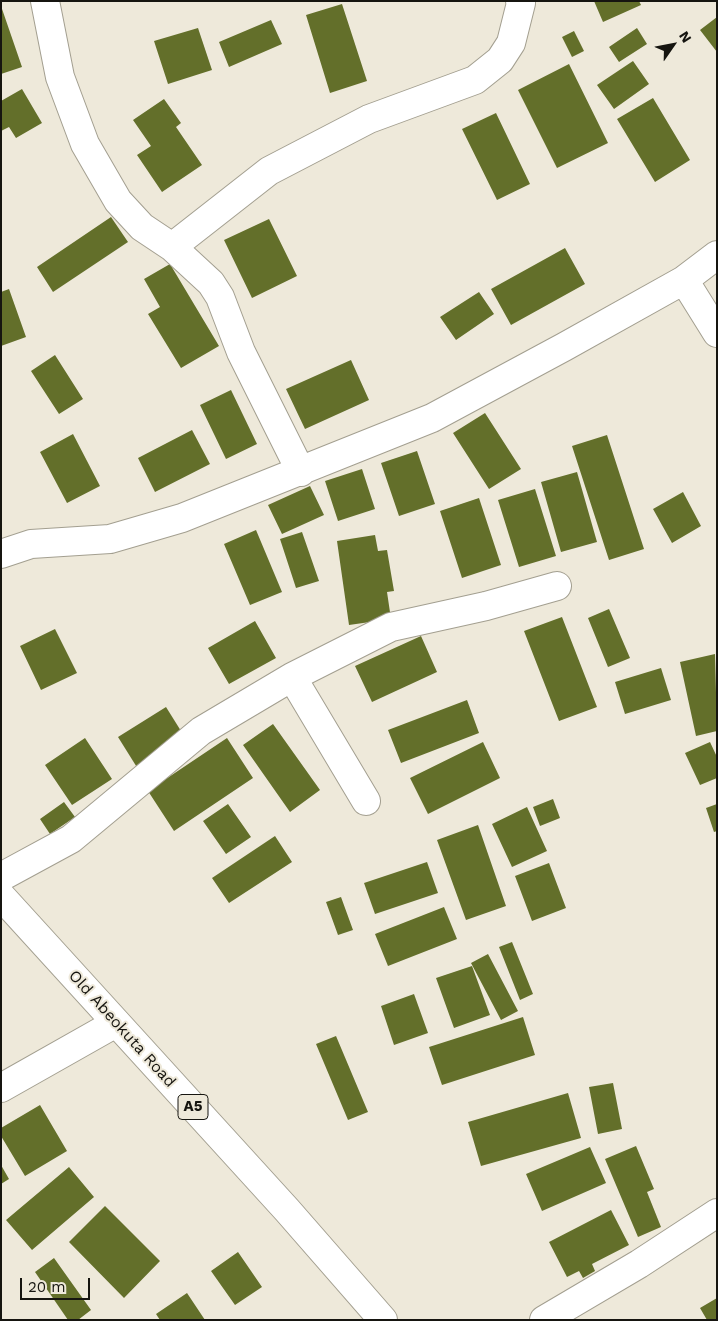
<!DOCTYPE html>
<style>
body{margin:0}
#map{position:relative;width:718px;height:1321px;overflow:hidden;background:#eee9da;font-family:"Work Sans",sans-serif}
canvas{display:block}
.frame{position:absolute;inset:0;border:2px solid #161510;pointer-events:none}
.north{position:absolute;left:648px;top:20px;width:50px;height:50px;-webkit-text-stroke:4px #eee9da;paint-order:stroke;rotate:57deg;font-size:14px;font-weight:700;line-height:20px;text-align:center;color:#161510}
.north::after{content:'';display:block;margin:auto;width:18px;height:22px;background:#161510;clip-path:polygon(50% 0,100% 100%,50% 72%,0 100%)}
.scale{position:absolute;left:20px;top:1278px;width:70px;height:22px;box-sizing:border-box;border:2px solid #161510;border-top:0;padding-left:6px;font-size:15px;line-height:18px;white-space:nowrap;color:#161510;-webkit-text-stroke:4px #eee9da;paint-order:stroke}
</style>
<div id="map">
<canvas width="718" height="1321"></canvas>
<div class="frame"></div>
<div class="north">N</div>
<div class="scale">20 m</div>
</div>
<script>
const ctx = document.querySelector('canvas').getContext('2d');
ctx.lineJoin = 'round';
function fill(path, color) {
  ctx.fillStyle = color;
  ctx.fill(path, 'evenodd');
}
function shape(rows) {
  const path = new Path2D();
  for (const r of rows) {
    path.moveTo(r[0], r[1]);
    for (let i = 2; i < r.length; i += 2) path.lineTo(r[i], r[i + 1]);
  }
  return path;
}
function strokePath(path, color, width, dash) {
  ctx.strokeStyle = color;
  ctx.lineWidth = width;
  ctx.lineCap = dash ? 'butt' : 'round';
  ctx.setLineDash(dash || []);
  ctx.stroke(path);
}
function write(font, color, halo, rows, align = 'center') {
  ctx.font = font + ' "Work Sans",sans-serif';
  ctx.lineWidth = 4;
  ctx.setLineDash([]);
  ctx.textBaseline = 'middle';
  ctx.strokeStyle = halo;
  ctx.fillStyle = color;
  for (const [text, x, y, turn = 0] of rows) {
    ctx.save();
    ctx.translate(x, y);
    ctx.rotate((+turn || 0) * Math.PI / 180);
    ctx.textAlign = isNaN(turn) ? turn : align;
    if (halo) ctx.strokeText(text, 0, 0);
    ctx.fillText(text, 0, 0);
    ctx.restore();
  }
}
fill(shape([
 [594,1,639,1,641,5,603,22],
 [342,4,367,81,330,93,306,15],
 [1,6,22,67,1,74],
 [717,17,717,52,700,30],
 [271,20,282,44,229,67,219,42],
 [198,28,212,70,168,84,154,41],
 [637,28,647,44,619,62,609,47],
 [574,31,584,51,572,57,562,37],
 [633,61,649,84,614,109,597,85],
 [569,64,608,143,557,168,518,90],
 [22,89,42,123,16,138,9,127,1,131,1,101],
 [653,98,690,160,655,182,617,119],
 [164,99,181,123,176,127,202,165,162,192,137,155,151,146,133,120],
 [496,113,530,184,497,200,462,129],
 [111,217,128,242,53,292,37,267],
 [269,219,297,276,252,298,224,240],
 [565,248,585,284,511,325,491,289],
 [170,264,219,346,181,368,148,314,160,307,144,279],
 [9,289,26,337,1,346,1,292],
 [479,292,494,314,456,340,440,317],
 [55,355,83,399,59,414,31,371],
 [351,360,369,400,305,429,286,389],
 [231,390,257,444,226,459,200,405],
 [485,413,521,469,489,489,453,433],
 [192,430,210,464,155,492,138,458],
 [73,434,100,486,67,503,40,452],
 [607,435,644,549,609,560,572,446],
 [417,451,435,504,399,516,381,463],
 [362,469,375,509,338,521,325,481],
 [577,472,597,542,561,552,541,482],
 [310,486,324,515,282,534,268,505],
 [535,489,556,556,519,567,498,500],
 [683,492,701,526,672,543,653,509],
 [479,498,501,565,462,578,440,511],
 [256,530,282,592,250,605,224,544],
 [302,532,319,581,296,588,280,539],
 [375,535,378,551,387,550,394,591,387,592,391,619,349,625,337,541],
 [609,609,630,658,608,667,588,618],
 [562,617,597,707,559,721,524,631],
 [255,621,276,658,229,684,208,648],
 [55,629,77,673,41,690,20,646],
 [421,636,437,672,372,702,355,666],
 [715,654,717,731,696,736,680,662],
 [661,668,671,700,625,714,615,682],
 [467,700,479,733,401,763,388,730],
 [166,707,186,739,138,769,118,737],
 [273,724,320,790,290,812,243,745],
 [85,738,112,779,72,805,45,765],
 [227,738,253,778,174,831,148,791],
 [483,742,500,778,428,814,410,778],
 [710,742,717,757,717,778,700,785,685,753],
 [553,799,560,818,540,826,533,807],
 [64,802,75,817,50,834,40,819],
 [228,804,251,837,226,854,203,821],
 [717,804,717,831,714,832,706,808],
 [527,807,547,851,512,867,492,824],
 [478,825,506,906,466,920,437,840],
 [275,836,292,862,229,903,212,878],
 [427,862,438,893,375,914,364,883],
 [549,863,566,908,532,921,515,876],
 [341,897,353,930,338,935,326,902],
 [444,907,457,939,388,966,375,934],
 [512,942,533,994,520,1000,499,947],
 [488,954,518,1011,501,1020,471,963],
 [472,966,490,1015,454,1028,436,978],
 [414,994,428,1033,394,1045,381,1006],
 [523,1017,535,1055,442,1085,429,1047],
 [336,1036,368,1112,348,1120,316,1044],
 [613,1083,622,1129,598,1134,589,1087],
 [568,1093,581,1138,481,1166,468,1122],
 [40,1105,67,1151,25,1176,1,1136,1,1128],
 [636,1146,654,1189,647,1192,661,1227,638,1237,605,1159],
 [590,1147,606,1183,542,1211,526,1174],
 [1,1165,9,1179,1,1184],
 [69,1167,94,1197,32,1250,6,1220],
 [105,1206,160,1261,124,1298,69,1242],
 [611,1210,629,1245,592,1264,595,1271,583,1278,579,1271,567,1277,549,1242],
 [238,1252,262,1287,235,1305,211,1271],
 [54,1258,91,1310,78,1320,68,1320,35,1272],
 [187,1293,205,1320,160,1320,156,1314],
 [717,1298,717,1320,707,1320,700,1308]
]), '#636f2a');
const minor = shape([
 [45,1,60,77,85,144,118,201,142,227,172,247,211,283,220,297,241,352,301,472],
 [172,247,269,171,369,119,475,80,500,60,511,43,521,3,520,1],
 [684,280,717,333],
 [1,554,31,544,110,539,182,518,432,418,564,347,684,280,717,255],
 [292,677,366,801],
 [1,877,71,839,201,731,292,677,391,627,486,606,557,586],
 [1,1088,116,1023],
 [544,1320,639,1264,717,1213]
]);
const highway = shape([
 [1,896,287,1210,383,1320]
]);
strokePath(minor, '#a39f90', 30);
strokePath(highway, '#a39f90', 30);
strokePath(minor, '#fff', 28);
strokePath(highway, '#fff', 28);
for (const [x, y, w] of [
 [193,1107,30]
]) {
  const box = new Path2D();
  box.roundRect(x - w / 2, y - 12.5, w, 25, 4);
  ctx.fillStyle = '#eee9da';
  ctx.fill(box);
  strokePath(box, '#161510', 1);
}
write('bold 15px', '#161510', null, [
 ["A5",193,1107]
]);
write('16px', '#161510', '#eee9da', [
 ["Old Abeokuta Road",122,1029,48]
]);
</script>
